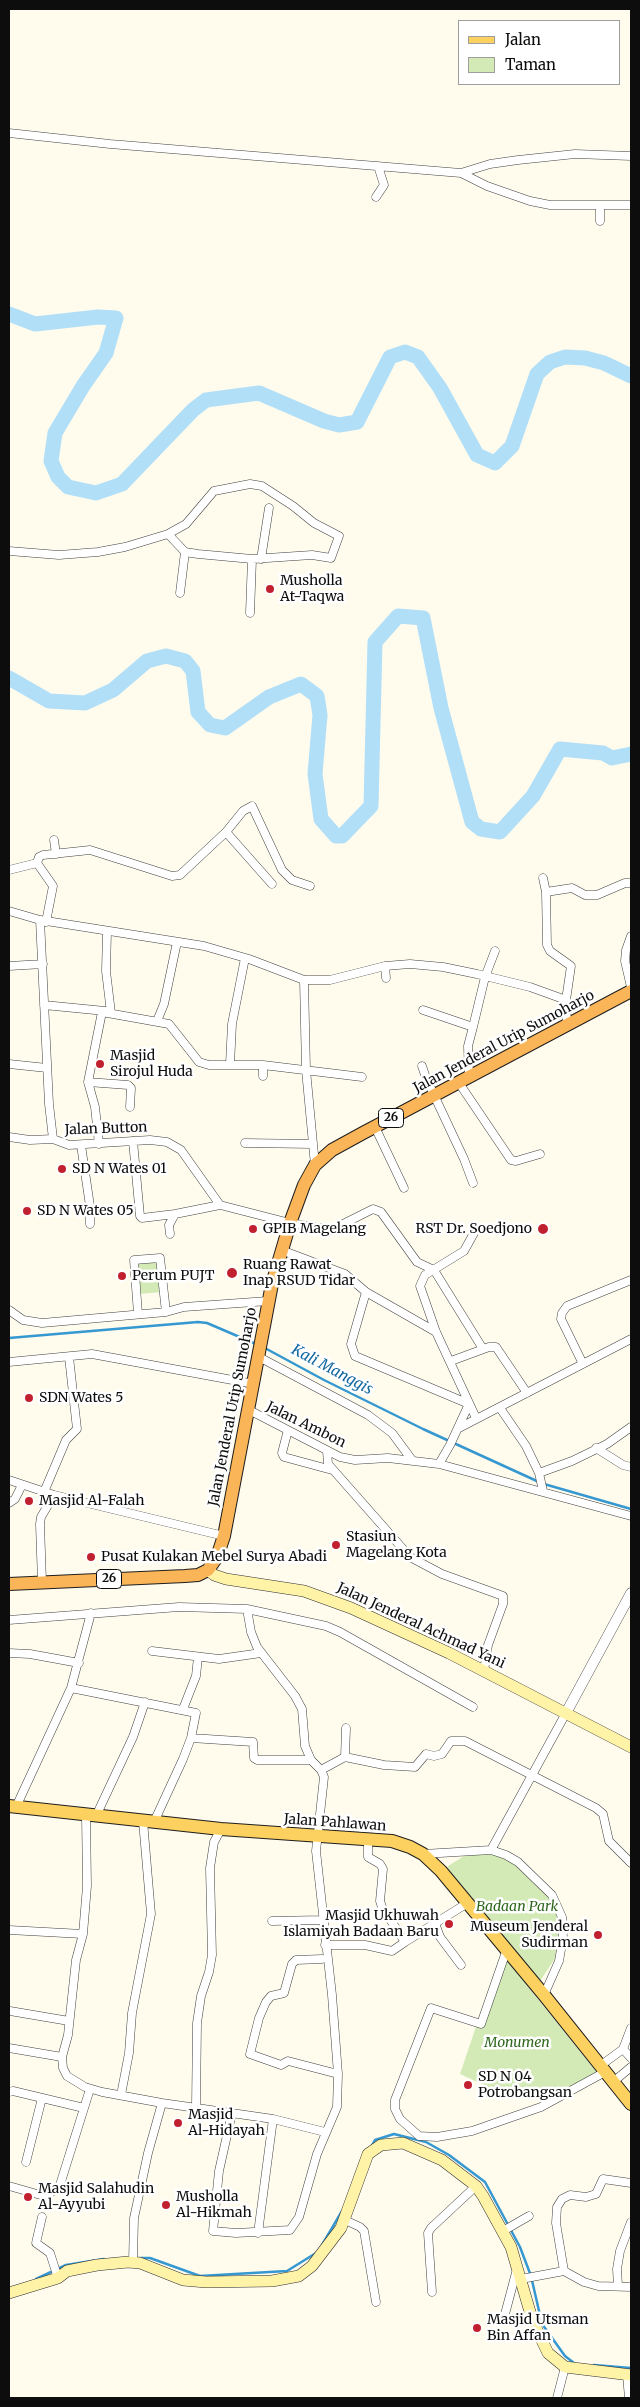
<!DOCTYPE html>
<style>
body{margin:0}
#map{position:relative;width:640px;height:2407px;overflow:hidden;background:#fffbed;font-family:Merriweather,serif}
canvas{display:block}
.frame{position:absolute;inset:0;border:10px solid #0d0d0d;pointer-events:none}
.legend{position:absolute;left:458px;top:20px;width:162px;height:65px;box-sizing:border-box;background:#fff;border:1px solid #9e9e9e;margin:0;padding:6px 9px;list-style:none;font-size:15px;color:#0d0d0d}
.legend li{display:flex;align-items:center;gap:10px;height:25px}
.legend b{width:25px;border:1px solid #9e9e9e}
</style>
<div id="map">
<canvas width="640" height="2407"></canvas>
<div class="frame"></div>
<ul class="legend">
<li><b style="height:6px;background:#fcd160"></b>Jalan</li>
<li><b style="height:14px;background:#d3eab6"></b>Taman</li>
</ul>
</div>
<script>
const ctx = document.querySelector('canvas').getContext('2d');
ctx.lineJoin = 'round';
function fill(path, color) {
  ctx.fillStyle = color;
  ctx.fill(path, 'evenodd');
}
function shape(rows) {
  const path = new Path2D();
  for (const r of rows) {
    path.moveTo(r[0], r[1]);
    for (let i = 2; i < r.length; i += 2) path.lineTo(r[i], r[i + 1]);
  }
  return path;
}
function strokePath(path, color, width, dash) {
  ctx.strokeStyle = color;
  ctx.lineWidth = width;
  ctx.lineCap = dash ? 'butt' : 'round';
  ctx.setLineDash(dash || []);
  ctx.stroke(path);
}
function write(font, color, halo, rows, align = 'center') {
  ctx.font = font + ' Merriweather,serif';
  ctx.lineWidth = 5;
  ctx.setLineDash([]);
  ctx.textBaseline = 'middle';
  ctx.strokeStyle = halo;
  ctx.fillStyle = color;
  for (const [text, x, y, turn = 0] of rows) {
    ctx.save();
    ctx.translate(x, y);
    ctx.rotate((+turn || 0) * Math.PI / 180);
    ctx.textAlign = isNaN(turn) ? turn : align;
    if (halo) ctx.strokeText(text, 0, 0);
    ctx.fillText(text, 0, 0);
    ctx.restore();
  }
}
fill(shape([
 [159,1261,162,1292,139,1294,136,1263],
 [483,1854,501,1856,519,1866,550,1897,559,1916,558,1954,540,1981,449,1878,448,1866,464,1856],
 [501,1953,598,2074,547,2100,515,2088,507,2096,460,2074]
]), '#d3eab6');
strokePath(shape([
 [9,1338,198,1322,207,1323,256,1344],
 [263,1347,324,1380,423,1429,539,1482],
 [544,1484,631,1509],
 [371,2147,375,2140,394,2134,426,2142,449,2155,485,2182,520,2247,531,2276,542,2324,565,2356,574,2363],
 [322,2245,342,2211],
 [140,2258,150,2258,200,2276,287,2271,316,2253],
 [36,2279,66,2265,104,2259],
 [594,2365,631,2368]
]), '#3598d1', 2.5);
strokePath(shape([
 [9,314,35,324,98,317,116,318,106,353,83,386,55,433,51,461,58,477,68,487,96,493,122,484,193,410,206,400,259,393,324,421,339,425,357,422,390,357,405,352,418,357,440,388,477,455,495,463,512,446,537,374,550,362,565,357,585,358,604,363,631,376],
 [9,678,49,701,85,703,113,690,147,661,166,656,185,661,193,671,198,712,210,725,225,728,269,697,301,684,317,696,320,715,315,774,321,819,336,836,342,836,371,806,375,642,398,616,423,618,441,708,472,822,481,829,500,832,533,796,560,749,603,753,612,758,631,754]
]), '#b1dff8', 15);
const minor = shape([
 [9,133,110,144,461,173,487,186,530,201,550,205,631,205],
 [461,173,490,164,518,160,575,154,631,156],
 [376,197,384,185,378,166],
 [600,205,600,221],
 [250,484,262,486,293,506,314,523,339,536,331,558,312,555,252,559,198,554,185,552,168,534,186,524,214,491,250,484],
 [9,551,59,555,98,552,125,547,168,534],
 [261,559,269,508],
 [180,593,185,552],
 [250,613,252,559],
 [226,832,243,811,252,806,282,870,292,880,310,886],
 [54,840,56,854],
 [9,870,37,863],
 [543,878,546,892,547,945,550,951,571,966,566,1000,567,1026],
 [546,892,572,888,585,895,597,895,625,883,631,883],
 [9,911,40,920,49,1104,53,1139,69,1145,150,1140,167,1142,181,1150,220,1205,290,1223,331,1230,373,1209,381,1212,417,1262,434,1270,483,1349],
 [40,920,204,946,249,959,304,980,330,980,385,966,410,964,443,967,477,974,530,987,566,1000],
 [46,922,53,886,37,863,39,857,43,855,90,850,172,876,180,875,226,832,272,884],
 [107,932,106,971,111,1013],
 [631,936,626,950,625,961,631,987],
 [9,966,43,964],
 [385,966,386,978],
 [304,980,306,1070,315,1165],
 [44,1005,105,1011],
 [423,1010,473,1027,485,977,495,951],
 [157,1021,164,1004,177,942],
 [9,1064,47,1068],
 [230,1064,232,1024,245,958],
 [422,1066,426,1078,464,1159,473,1183],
 [263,1076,263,1065,362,1077],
 [469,1077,468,1046,473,1027],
 [88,1082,128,1085,131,1088,130,1107],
 [459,1083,511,1160,516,1161,540,1154],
 [375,1127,404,1188],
 [9,1137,30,1140,53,1139],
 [133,1141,140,1216,142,1218,175,1214],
 [245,1143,313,1144],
 [99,1144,95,1107,88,1082,102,1012,169,1024,199,1062,209,1065,263,1065],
 [81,1145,90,1206,90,1224],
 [474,1233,464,1251,425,1275,420,1286,436,1332,476,1418],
 [170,1234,169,1225,175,1214,220,1205],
 [281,1250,345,1274,366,1292,351,1344,355,1356,469,1404,450,1445,439,1464],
 [366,1292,436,1332],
 [9,1310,23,1320,42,1323,166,1312,184,1307,268,1301],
 [138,1314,134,1260,160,1258,166,1312],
 [259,1357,368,1415,392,1433,412,1460],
 [451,1361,489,1347,496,1347,527,1393],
 [9,1362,92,1354,254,1384],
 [583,1364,561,1319,562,1313,567,1306,631,1280],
 [500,1408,526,1446,539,1473,543,1491],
 [249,1410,340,1457,355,1460,388,1458,439,1464,631,1516],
 [459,1428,631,1339],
 [288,1430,282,1453,284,1457,332,1470],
 [596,1448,623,1465,631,1467],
 [327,1451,328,1464,410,1557,442,1574,503,1596,503,1604,488,1645,484,1671],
 [539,1473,572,1461,607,1444,631,1427],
 [9,1480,54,1495,224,1536],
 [44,1492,66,1440,77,1429,69,1357],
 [9,1503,15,1499,22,1485],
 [42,1582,40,1524,41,1517,54,1495],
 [9,1620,179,1607,247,1609,326,1626,340,1632,473,1707],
 [152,1651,219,1659,261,1653],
 [9,1653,30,1654,79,1663],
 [71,1688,196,1713,191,1738,183,1759,154,1822],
 [183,1709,196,1676,198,1657],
 [191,1738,253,1742,254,1758,257,1760,311,1760],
 [345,1757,346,1728],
 [321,1770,345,1757,384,1765,415,1767,426,1754,434,1756,442,1754,451,1741,465,1741,596,1808,603,1814,609,1841,631,1863],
 [16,1807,71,1688,91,1613],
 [86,1815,87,1886,83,1934,76,1960,68,2035,62,2057,63,2068,67,2076,85,2087,102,2092,162,2103,273,2119,325,2132],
 [96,1816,133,1737,145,1702],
 [368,1840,368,1857,380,1864,383,1869,380,1901,382,1907,405,1942,466,1904],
 [491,1850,566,1713],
 [423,1854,491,1850,506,1855,518,1862,552,1895,562,1917,563,1938,559,1961,544,1995],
 [272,1921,322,1920],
 [435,1923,440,1937,461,1965],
 [9,1930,83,1934],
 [325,1945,365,1945,392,1951,405,1942],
 [507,1949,481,2024,431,2008,395,2100,395,2109,400,2119,419,2136,437,2137,472,2131,541,2107,605,2072],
 [322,1959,296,1960,292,1964,284,1993,271,1996,266,2002,259,2018,250,2054,281,2065,288,2061,338,2074],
 [10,2011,69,2021],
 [9,2048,62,2057],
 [623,2049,631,2028],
 [600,2066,623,2049,631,2058],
 [613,2082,631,2067],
 [9,2092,13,2091,84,2108],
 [121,2095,129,2053,132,2013,151,1914,143,1821],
 [196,2107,197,2023,201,1996,209,1972,212,1955,210,1868,214,1842,221,1829],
 [232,2113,219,2171,213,2231,236,2233,290,2230,299,2217,317,2154,337,2107,338,2074,332,1995,316,1851,324,1777,321,1770,311,1760,305,1746,302,1709,295,1696,257,1647,251,1632,247,1609],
 [26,2162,42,2098],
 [631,2183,603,2179,596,2194,586,2197,570,2195,562,2199,557,2207,556,2223,564,2271,584,2282,598,2286,631,2287],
 [9,2186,44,2196,59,2188,90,2089],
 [42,2217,36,2243,50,2253,58,2278],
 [345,2220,360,2227,364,2231,376,2302],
 [503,2231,529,2216],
 [258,2233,273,2119],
 [133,2262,134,2218,148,2153,162,2103],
 [521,2279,564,2271],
 [618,2286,617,2269,620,2251,631,2222],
 [432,2292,428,2233,431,2228,476,2186],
 [505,2314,517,2269],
 [627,2375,629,2398],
 [557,2398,565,2367]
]);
const tertiary = shape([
 [566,1713,631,1593]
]);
const secondary = shape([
 [208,1570,214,1575,226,1579,304,1591,351,1608,449,1653,631,1747],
 [9,2293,58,2278,67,2271,97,2265,128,2262,140,2263,183,2280,206,2282,272,2281,299,2276,312,2266,341,2228,368,2154,381,2145,403,2143,442,2160,476,2186,483,2196,511,2247,533,2322,548,2353,565,2367,631,2375]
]);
const primary = shape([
 [9,1806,221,1829,392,1841,410,1847,423,1854,441,1871,544,1995,631,2104]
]);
const trunk = shape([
 [9,1584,185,1576,198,1575,208,1570,217,1557,224,1536,272,1284,290,1223,304,1185,315,1165,332,1150,363,1133,631,991]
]);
strokePath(minor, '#404040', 9);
strokePath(tertiary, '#404040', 11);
strokePath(secondary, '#2f2f2f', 12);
strokePath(primary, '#1e1e1e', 14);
strokePath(trunk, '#1e1e1e', 14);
strokePath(minor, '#fff', 8);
strokePath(tertiary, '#fff', 10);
strokePath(secondary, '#fff3a8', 11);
strokePath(primary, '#fcd160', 12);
strokePath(trunk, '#fab559', 12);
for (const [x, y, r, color] of [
 [270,589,5,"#c1212e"],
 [100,1064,5,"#c1212e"],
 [62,1169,5,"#c1212e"],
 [27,1211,5,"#c1212e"],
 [253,1229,5,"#c1212e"],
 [543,1229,6,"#c1212e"],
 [232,1273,6,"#c1212e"],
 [122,1276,5,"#c1212e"],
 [29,1398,5,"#c1212e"],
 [29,1501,5,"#c1212e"],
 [336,1545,5,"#c1212e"],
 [91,1557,5,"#c1212e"],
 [449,1924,5,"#c1212e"],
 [598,1935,5,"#c1212e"],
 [468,2085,5,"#c1212e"],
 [178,2123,5,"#c1212e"],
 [28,2197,5,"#c1212e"],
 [166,2205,5,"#c1212e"],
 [477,2328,5,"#c1212e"]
]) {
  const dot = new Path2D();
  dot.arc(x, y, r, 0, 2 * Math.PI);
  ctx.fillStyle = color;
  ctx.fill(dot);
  strokePath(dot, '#fff', 2);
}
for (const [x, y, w] of [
 [391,1118,25],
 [109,1579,25]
]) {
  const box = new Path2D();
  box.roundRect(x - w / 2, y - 9.5, w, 19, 4);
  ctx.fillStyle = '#fff';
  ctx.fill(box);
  strokePath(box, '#0d0d0d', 1);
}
write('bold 12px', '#0d0d0d', null, [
 ["26",391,1118],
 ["26",109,1579]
]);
write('14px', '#0d0d0d', '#fff', [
 ["Musholla",280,581],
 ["At-Taqwa",280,597],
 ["Masjid",110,1056],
 ["Sirojul Huda",110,1072],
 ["SD N Wates 01",72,1169],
 ["SD N Wates 05",37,1211],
 ["GPIB Magelang",263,1229],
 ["RST Dr. Soedjono",532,1229,"right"],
 ["Ruang Rawat",243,1265],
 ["Inap RSUD Tidar",243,1281],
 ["Perum PUJT",132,1276],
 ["SDN Wates 5",39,1398],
 ["Masjid Al-Falah",39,1501],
 ["Stasiun",346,1537],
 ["Magelang Kota",346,1553],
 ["Pusat Kulakan Mebel Surya Abadi",101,1557],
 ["Masjid Ukhuwah",439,1916,"right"],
 ["Islamiyah Badaan Baru",439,1932,"right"],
 ["Museum Jenderal",588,1927,"right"],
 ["Sudirman",588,1943,"right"],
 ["SD N 04",478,2077],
 ["Potrobangsan",478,2093],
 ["Masjid",188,2115],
 ["Al-Hidayah",188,2131],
 ["Masjid Salahudin",38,2189],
 ["Al-Ayyubi",38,2205],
 ["Musholla",176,2197],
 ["Al-Hikmah",176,2213],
 ["Masjid Utsman",487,2320],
 ["Bin Affan",487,2336]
], 'left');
write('14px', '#0d0d0d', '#fff', [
 ["Jalan Jenderal Urip Sumoharjo",504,1042,-28],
 ["Jalan Button",106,1129,-2],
 ["Jalan Jenderal Urip Sumoharjo",233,1407,-79],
 ["Jalan Ambon",306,1425,26],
 ["Jalan Jenderal Achmad Yani",421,1626,25],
 ["Jalan Pahlawan",335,1823,4]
]);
write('italic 14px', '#2e671c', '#fff', [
 ["Badaan Park",517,1907],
 ["Monumen",517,2043]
]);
write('italic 15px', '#1368a2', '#fff', [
 ["Kali Manggis",332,1370,28]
]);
</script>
